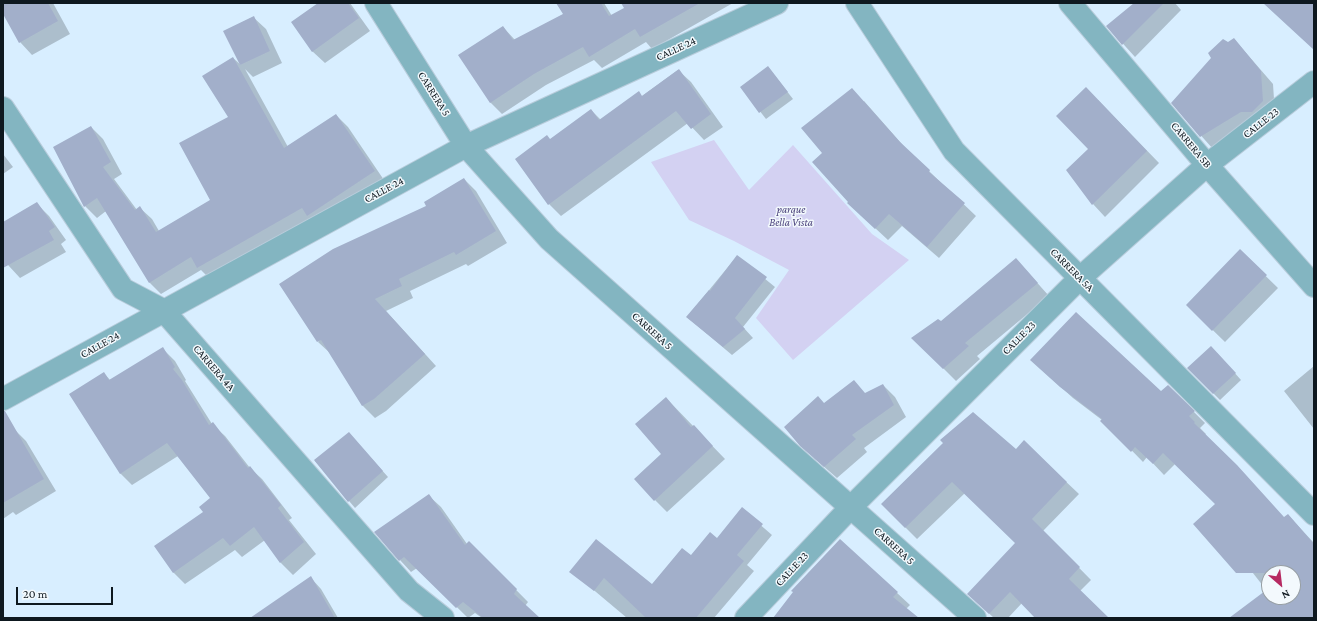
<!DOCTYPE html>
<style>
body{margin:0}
#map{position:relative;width:1317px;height:621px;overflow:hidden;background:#d8eeff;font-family:"Crimson Pro",serif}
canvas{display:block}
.frame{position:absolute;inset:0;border:4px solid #0e181f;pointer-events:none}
.north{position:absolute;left:1261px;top:565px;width:40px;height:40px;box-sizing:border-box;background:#f3f9fd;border:1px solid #979fa4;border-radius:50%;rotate:152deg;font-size:11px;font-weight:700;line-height:16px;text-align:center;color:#0e181f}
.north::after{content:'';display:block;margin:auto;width:14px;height:18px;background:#b62a62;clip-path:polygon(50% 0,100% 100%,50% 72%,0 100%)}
.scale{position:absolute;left:16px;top:587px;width:97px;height:18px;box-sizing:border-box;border:2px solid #0e181f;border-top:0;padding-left:5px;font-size:12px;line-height:14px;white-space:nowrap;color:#0e181f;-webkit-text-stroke:3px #f3f9fd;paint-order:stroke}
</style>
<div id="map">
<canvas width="1317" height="621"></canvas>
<div class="frame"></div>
<div class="north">N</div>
<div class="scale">20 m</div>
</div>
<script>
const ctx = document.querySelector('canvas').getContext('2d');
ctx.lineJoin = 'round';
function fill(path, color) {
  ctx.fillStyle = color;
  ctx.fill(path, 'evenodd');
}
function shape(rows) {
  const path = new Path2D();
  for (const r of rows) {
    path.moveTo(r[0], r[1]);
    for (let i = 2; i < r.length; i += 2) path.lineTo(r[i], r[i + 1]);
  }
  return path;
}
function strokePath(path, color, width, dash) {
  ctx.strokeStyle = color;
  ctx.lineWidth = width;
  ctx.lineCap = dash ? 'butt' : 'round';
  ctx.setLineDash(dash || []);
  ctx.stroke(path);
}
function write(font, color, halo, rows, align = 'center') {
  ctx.font = font + ' "Crimson Pro",serif';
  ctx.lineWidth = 3;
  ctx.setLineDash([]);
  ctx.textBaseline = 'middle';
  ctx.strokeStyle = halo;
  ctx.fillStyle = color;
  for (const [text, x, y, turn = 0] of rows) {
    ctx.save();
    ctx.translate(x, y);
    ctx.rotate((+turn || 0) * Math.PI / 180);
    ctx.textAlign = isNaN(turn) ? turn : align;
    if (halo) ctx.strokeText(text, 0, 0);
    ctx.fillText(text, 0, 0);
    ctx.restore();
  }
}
fill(shape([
 [714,140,749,190,793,145,872,234,909,260,793,360,756,318,789,270,734,241,689,220,651,162]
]), '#d3d1f2');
fill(shape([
 [3,3,53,3,70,34,32,55,20,42,3,12],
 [319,3,350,3,370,31,325,63,312,51],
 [557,3,604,3,612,16,634,3,733,3,652,49,646,42,602,68,594,60,546,85,502,114,490,102,503,27,515,40,564,14],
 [1136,3,1175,3,1181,10,1135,57,1107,26],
 [253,17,266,29,282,63,253,77,245,69,288,147,336,115,348,127,386,183,210,279,201,270,161,294,150,283,106,211,97,218,85,206,91,127,103,139,122,174,114,179,137,210,140,208,152,219,159,231,211,200,229,118,233,58,241,65,225,31],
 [1234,39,1273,84,1275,114,1213,149,1172,103,1212,58],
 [768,67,793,99,766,119,741,87],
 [678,70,691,82,723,127,704,140,688,123,561,216,549,204,551,140,591,110,601,120,642,96],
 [1098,100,1159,163,1105,217,1093,204,1067,170,1089,149],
 [864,101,908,151,976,216,939,258,902,226,888,240,861,215,823,153],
 [3,154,13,167,3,174],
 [464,179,476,191,507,243,468,266,466,264,410,291,413,298,386,311,436,366,386,411,375,418,363,406,330,353,318,342,428,207],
 [37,204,49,216,66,240,61,244,66,252,20,278,8,265,3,257,3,223],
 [1240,251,1278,288,1225,342,1187,305],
 [737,256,775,287,743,327,753,338,732,355,687,317],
 [1016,259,1049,296,977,356,980,359,956,381,913,338,941,323],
 [163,349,175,361,186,380,185,381,212,424,225,436,250,468,262,479,292,518,289,520,316,554,293,575,281,563,265,540,242,557,235,550,185,584,173,572,211,498,178,456,132,485,120,473,104,373,110,380],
 [1217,353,1241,380,1220,400,1188,368],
 [1314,366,1314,429,1284,391],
 [1043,371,1161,393,1168,386,1205,423,1200,428,1206,434,1205,435,1284,518,1288,515,1314,543,1314,618,1231,618,1267,591,1242,559,1216,504,1175,464,1164,475,1147,457,1143,462,1102,420,1073,398],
 [1269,573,1293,573,1293,597,1269,597],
 [883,385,895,397,906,417,864,448,867,452,837,478,814,458,825,404,866,394],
 [666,398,725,459,667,512,655,500,663,454],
 [14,429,26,441,56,491,16,515,13,512,3,519,3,436],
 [355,440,388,477,355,508,315,461],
 [1024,442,1079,494,1043,531,1091,580,1080,591,1108,618,1037,618,1022,603,1008,618,994,618,981,606,1016,543,965,493,917,539,882,504,1016,451],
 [429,496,441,507,467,544,469,542,528,602,525,606,538,618,482,618,475,613,468,618,417,568,411,572,400,560],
 [742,509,772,535,747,565,754,571,714,618,627,618,571,571,652,585,691,556,717,540],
 [840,540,910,605,906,609,917,618,774,618],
 [311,578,321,589,338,618,285,618]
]), '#0003');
fill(shape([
 [3,3,48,3,58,21,19,43,3,14],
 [318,3,348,3,359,18,312,52,291,22],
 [556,3,601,3,609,16,624,8,621,3,700,3,640,37,635,29,589,57,583,47,534,74,490,103,458,55,503,26,513,40,563,14],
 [1134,3,1164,3,1122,45,1106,26],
 [1263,3,1314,3,1314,50],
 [254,16,270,51,240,65,223,31],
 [1234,38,1261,71,1263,101,1252,112,1241,112,1200,137,1171,103,1211,58,1208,53,1223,39,1228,42],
 [233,57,284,148,336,114,375,171,307,216,302,208,197,268,191,257,149,283,97,198,84,207,53,147,91,126,111,162,103,167,135,210,140,206,156,232,210,200,179,143,228,117,202,76],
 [768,66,788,92,759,113,740,87],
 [679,69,711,114,691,129,676,111,548,205,515,159,547,135,550,139,591,109,599,120,639,91,642,96],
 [1086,87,1147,151,1092,205,1066,170,1088,149,1056,116],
 [852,88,900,142,930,170,929,172,965,203,927,247,889,214,875,229,847,203,848,202,812,162,822,153,801,128],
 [464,178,496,231,456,255,454,252,399,279,402,286,375,299,425,354,374,399,362,406,321,340,317,342,279,284,333,249,426,206,424,202],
 [37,202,55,227,49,231,54,240,3,268,3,222],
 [1240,249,1267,275,1212,331,1186,305],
 [737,255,767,277,735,318,745,329,723,347,686,317,709,290,710,291],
 [1016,258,1038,283,965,343,969,346,943,369,911,338,938,319,941,321],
 [1076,312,1161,391,1168,385,1195,411,1189,416,1195,422,1194,423,1237,465,1284,517,1288,514,1314,544,1314,618,1229,618,1269,588,1269,597,1293,597,1293,573,1236,573,1193,524,1215,504,1163,453,1153,464,1135,447,1131,452,1100,421,1102,419,1060,387,1030,360],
 [1211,346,1236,373,1213,394,1187,368],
 [163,347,175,367,173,369,182,380,209,425,213,422,248,468,250,466,281,505,278,508,304,542,280,563,254,527,230,546,223,538,173,573,154,546,203,512,199,507,210,498,167,443,120,474,69,394,104,372,109,380],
 [854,380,865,393,883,384,894,405,852,435,856,439,824,467,800,446,784,427,818,396,824,403],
 [666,397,691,427,694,425,713,446,654,501,634,479,661,454,635,424],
 [3,411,5,411,44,479,3,503],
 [973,412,1016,449,1024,440,1067,482,1032,519,1080,567,1069,579,1109,618,1035,618,1010,592,989,614,967,594,1015,543,952,482,905,528,881,504,943,443,940,440],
 [349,432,383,471,348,502,314,460],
 [429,494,465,545,469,541,517,589,514,594,540,618,483,618,463,602,456,608,404,557,399,561,374,532],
 [742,507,763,524,737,555,744,561,696,618,646,618,604,578,594,591,569,572,596,539,652,584,682,548,691,555,710,532,717,538],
 [840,539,898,592,893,597,919,618,773,618,793,592,791,591],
 [311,576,335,618,250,618]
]), '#a2afca');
const street = shape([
 [376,3,466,146,549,239,975,618],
 [857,3,954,151,1314,514],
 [1070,3,1207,165,1314,286],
 [3,108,123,289,163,310,409,591,443,618],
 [3,399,466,146,777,3],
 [746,618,851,507,1080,278,1207,165,1314,82]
]);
strokePath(street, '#b8ccdb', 24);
strokePath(street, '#83b5c1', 22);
write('11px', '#0e181f', '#f3f9fd', [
 ["CALLE 24",676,49,-25],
 ["CARRERA 5",434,94,58],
 ["CALLE 23",1261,123,-38],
 ["CARRERA 5B",1191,145,50],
 ["CALLE 24",384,190,-28],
 ["CARRERA 5A",1072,270,45],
 ["CARRERA 5",652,331,42],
 ["CALLE 23",1019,338,-45],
 ["CALLE 24",100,345,-29],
 ["CARRERA 4A",214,368,49],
 ["CARRERA 5",894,546,42],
 ["CALLE 23",792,569,-47]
]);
write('italic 11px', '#4d457e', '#f3f9fd', [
 ["parque",791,210],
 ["Bella Vista",791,223]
]);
</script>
